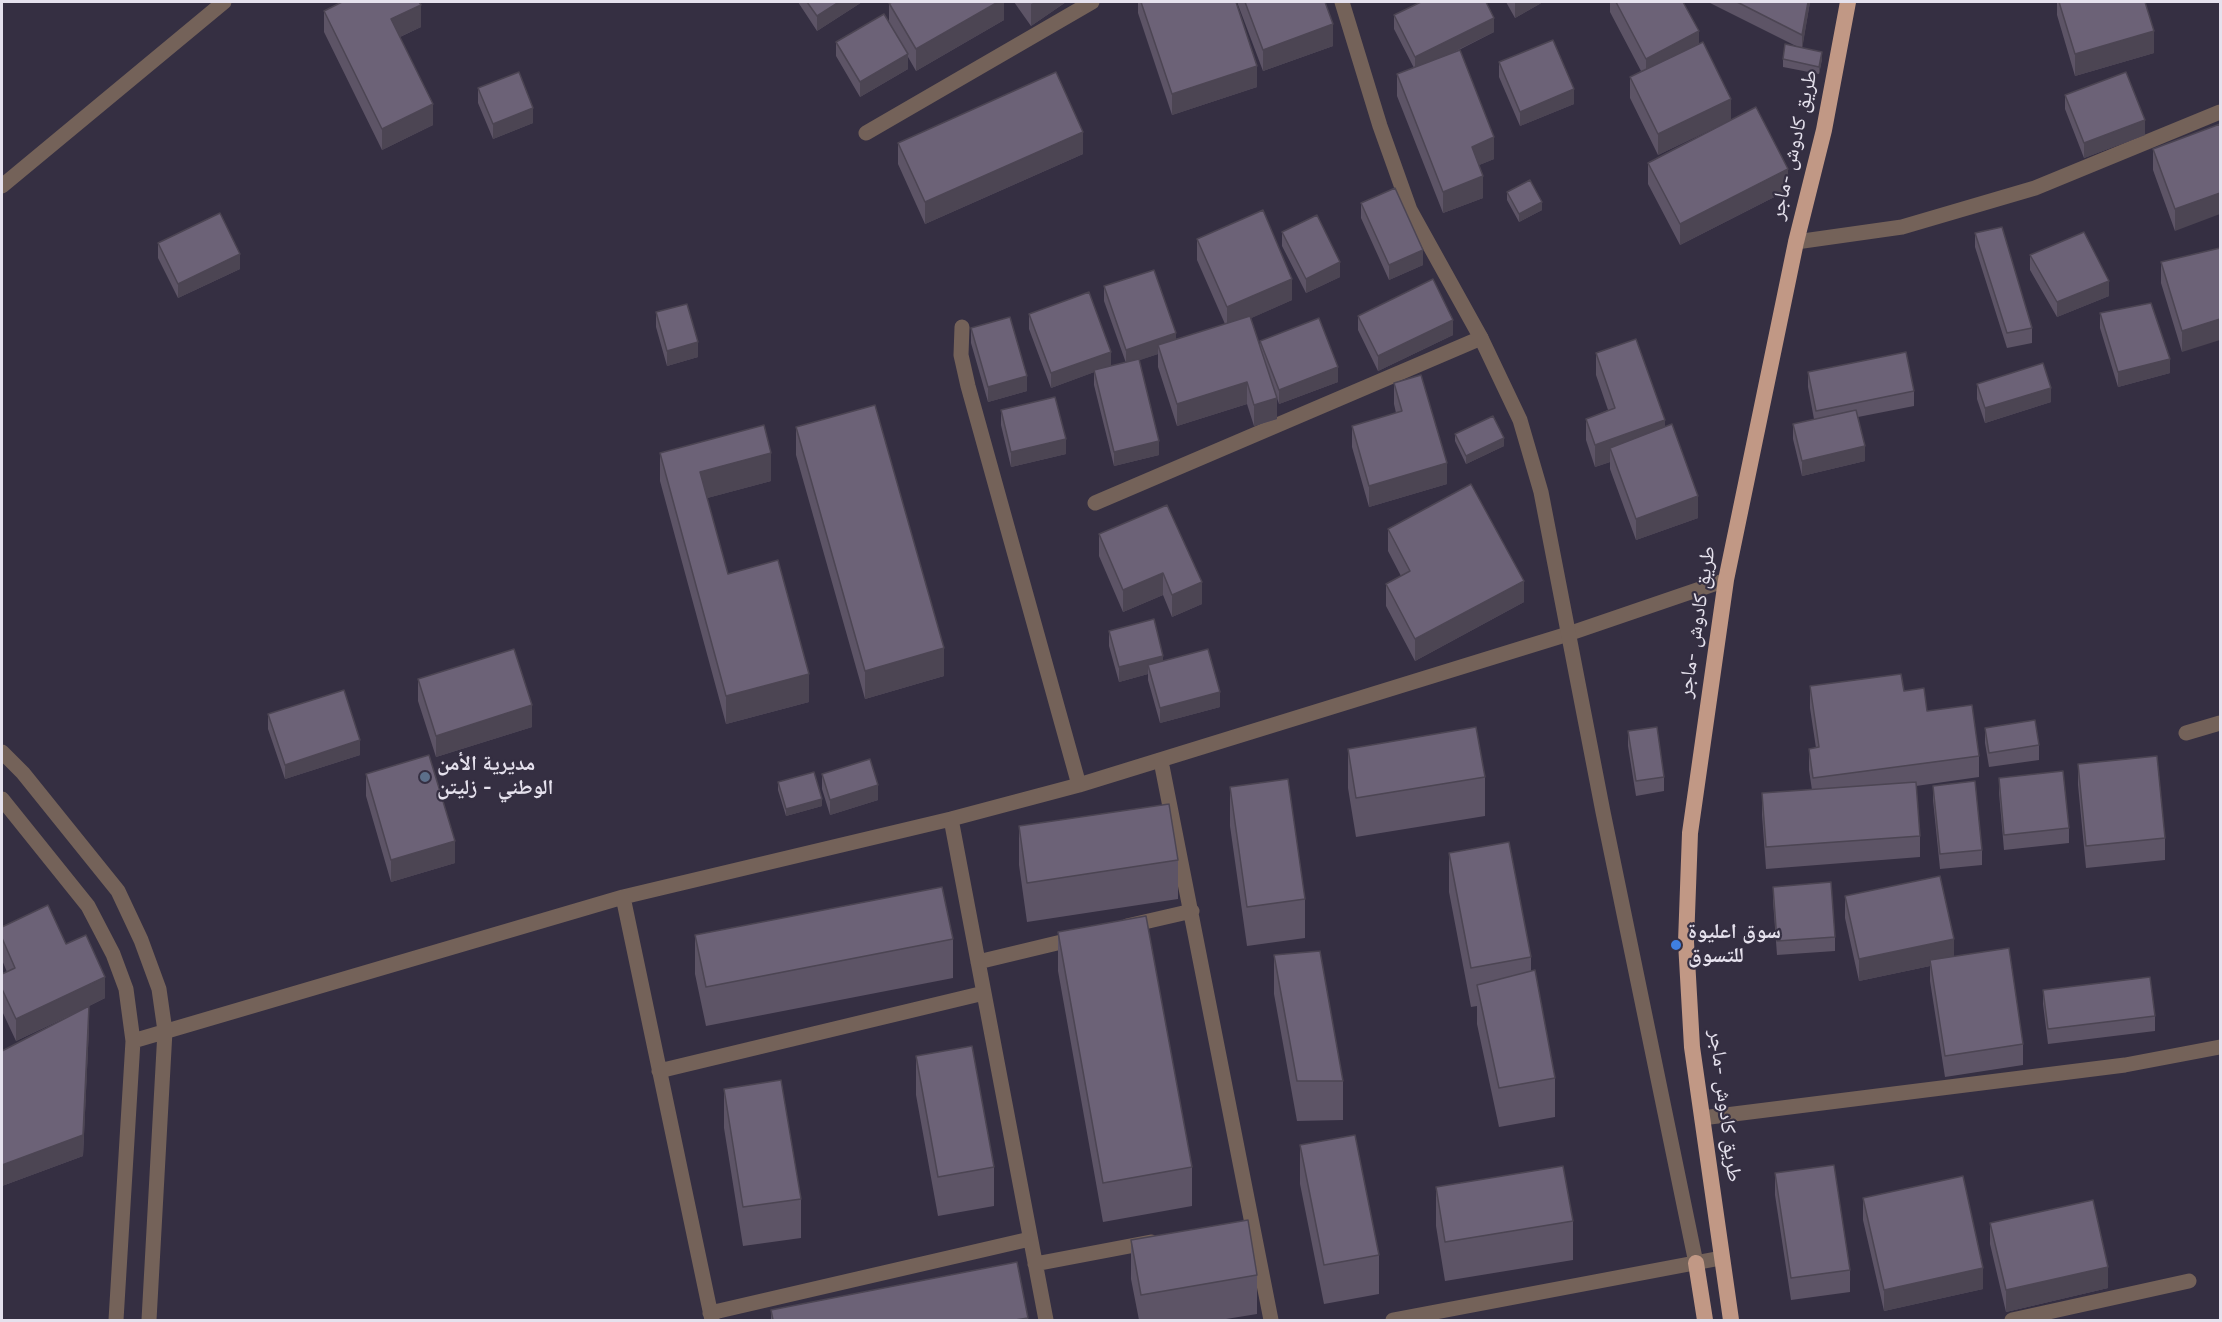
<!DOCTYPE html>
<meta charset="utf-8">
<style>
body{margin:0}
#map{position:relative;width:2222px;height:1322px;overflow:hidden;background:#352f42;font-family:"Nunito Sans",sans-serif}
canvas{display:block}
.frame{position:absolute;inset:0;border:3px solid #e5e1ed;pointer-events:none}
</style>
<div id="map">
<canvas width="2222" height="1322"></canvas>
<div class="frame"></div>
</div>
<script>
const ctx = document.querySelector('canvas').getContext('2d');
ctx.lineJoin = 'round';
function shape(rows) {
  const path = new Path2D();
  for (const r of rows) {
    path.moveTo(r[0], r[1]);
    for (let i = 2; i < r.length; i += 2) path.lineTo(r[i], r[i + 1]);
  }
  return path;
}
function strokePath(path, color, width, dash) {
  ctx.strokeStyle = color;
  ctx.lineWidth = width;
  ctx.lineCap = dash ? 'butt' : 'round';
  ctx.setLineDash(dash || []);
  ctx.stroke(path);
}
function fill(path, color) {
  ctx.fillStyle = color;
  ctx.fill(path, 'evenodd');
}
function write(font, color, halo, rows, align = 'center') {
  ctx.font = font + ' "Nunito Sans","Noto Naskh Arabic",sans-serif';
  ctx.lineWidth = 4.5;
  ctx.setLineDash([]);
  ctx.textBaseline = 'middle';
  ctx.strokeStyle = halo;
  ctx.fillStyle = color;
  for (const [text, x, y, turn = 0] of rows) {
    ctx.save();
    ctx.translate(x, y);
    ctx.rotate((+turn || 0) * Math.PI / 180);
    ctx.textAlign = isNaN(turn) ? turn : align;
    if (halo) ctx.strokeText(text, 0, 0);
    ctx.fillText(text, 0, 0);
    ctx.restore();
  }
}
strokePath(shape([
 [866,133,1092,2],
 [2,186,224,2],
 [1796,242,1902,227,2035,188,2220,112],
 [962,327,961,355,968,386,1079,785],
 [1095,503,1481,338],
 [2186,733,2220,723],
 [2,752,23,773,118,891,141,940,159,989,165,1031,149,1320],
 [1161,761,1271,1320],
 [2,799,88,906,113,954,126,989,133,1041,116,1320],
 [951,819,1046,1320],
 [623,897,712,1320],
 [1127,926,1192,911],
 [978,962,1078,938],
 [133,1041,623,897,951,819,1079,785,1568,634,1726,580],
 [659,1071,984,993],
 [1702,1118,2125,1065,2220,1047],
 [1035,1264,1151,1242],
 [710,1313,1030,1239],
 [1393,1320,1721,1258],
 [2012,1320,2189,1281]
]), '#746259', 15);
strokePath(shape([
 [1342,2,1380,126,1410,210,1481,338,1520,420,1541,492,1603,812,1696,1263]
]), '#746259', 15);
strokePath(shape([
 [1696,1263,1705,1320],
 [1731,1320,1692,1047,1686,942,1690,833,1726,580,1796,242,1824,130,1848,2]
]), '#c19885', 16);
fill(shape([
 [798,2,862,2,817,31],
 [1004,2,1004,20,916,71,908,57,908,69,860,97,836,56,836,42,889,23,889,3],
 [1014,2,1066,2,1031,26],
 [1138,2,1236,2,1257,87,1172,115,1138,13],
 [1237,2,1325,2,1333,46,1263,71],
 [1506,2,1543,2,1515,18],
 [1610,2,1683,2,1699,44,1731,120,1658,155,1630,98,1630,77,1641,71,1610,12],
 [1710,2,1810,2,1802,48,1822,59,1819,74,1783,67,1783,59,1796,46,1710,3],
 [2057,2,2145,2,2154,53,2075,76,2057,15],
 [324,11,421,27,400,37,433,125,382,150,324,32],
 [1394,15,1494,32,1455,52,1494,159,1479,165,1483,198,1443,213,1397,96,1397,74,1414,68,1394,29],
 [1499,62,1574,104,1520,126,1499,77],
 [478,88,533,123,493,139,478,103],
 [2065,95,2145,135,2084,158,2065,109],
 [2220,124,2175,231,2153,170,2153,149],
 [898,143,1083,154,925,224,898,164],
 [1648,163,1788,190,1680,245,1648,184],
 [1507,192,1542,210,1519,222,1507,200],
 [1361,203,1423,265,1389,280,1361,218],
 [1282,232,1340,277,1306,293,1282,246],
 [1975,233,2032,328,2032,343,2007,348,1975,247],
 [1197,239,1292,300,1251,318,1260,347,1260,341,1338,382,1279,404,1277,398,1277,419,1254,426,1247,404,1177,426,1158,367,1158,354,1139,360,1159,455,1114,466,1094,385,1094,372,1051,388,1029,329,1029,314,1111,366,1126,363,1104,301,1104,286,1176,339,1225,324,1197,260],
 [158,243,240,269,178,298,158,258],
 [2220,248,2182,352,2161,283,2161,262],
 [2030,255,2109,296,2057,317,2030,270],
 [656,312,698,357,667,366,656,327],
 [2100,313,2170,373,2118,387,2100,328],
 [1358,316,1453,335,1378,371,1358,330],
 [971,328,1027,391,988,402,971,343],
 [1596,353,1665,427,1698,518,1636,540,1610,469,1610,462,1595,467,1586,440,1586,419,1608,410,1596,375],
 [1808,372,1914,391,1914,406,1858,417,1865,461,1802,476,1793,439,1793,424,1814,419,1808,387],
 [1394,383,1447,484,1369,507,1352,447,1352,426,1396,413,1394,404],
 [1977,384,2051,402,1985,423,1977,399],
 [1001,410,1066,454,1011,467,1001,425],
 [796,427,944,676,865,699,796,455],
 [1455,434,1504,446,1466,464,1455,441],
 [660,453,771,481,707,498,728,574,809,702,726,724,660,481],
 [1167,505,1202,604,1172,617,1163,595,1123,612,1099,556,1099,534],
 [1388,529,1524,602,1415,661,1386,606,1386,584,1401,576,1388,551],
 [1109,631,1163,661,1220,707,1160,723,1148,680,1148,674,1119,682,1109,646],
 [418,679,532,727,436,757,418,701],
 [1810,686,1904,691,1979,756,1979,777,1916,786,1920,836,1920,857,1766,869,1762,815,1762,793,1812,790,1809,770,1809,749,1816,748,1810,708],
 [268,714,360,755,285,779,268,729],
 [1985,728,2039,745,2039,760,1989,767,1985,743],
 [1628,731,1664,777,1664,791,1636,796,1628,746],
 [1348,749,1485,777,1485,816,1356,837,1348,788],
 [2078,764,2165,838,2165,860,2086,868,2078,785],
 [366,774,455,863,391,882,366,796],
 [822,774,878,800,830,815,822,789],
 [1999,778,2069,828,2069,843,2004,850,1999,793],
 [778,782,822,806,786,816,778,790],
 [1933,786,1982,850,1982,865,1940,869,1933,800],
 [1230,787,1305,899,1305,938,1247,946,1230,826],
 [1019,826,1178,860,1178,899,1027,922,1019,865],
 [1449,853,1531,957,1531,971,1555,1078,1555,1117,1499,1127,1477,1024,1477,1006,1471,1007,1449,892],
 [1773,887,1835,937,1835,951,1777,955,1773,901],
 [1845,896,1954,956,2023,1044,2023,1065,1945,1077,1930,981,1930,966,1859,981,1845,918],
 [2,927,66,944,105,998,89,1006,89,1027,83,1156,2,1186,2,1051,71,1015,16,1041,2,1011,2,974,7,972,2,960],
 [1058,932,1192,1167,1192,1206,1103,1222,1058,971],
 [695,935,953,939,953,978,706,1026,695,974],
 [1274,955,1343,1081,1343,1120,1297,1121,1274,994],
 [2043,990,2155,1016,2155,1031,2048,1044,2043,1004],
 [916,1056,994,1167,994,1206,938,1216,916,1095],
 [724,1089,801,1199,801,1238,743,1246,724,1128],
 [1300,1145,1379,1255,1379,1294,1324,1304,1300,1184],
 [1775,1173,1850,1270,1850,1292,1791,1300,1775,1195],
 [1436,1187,1573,1221,1573,1260,1445,1281,1436,1226],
 [1863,1198,1983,1289,1884,1311,1863,1220],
 [1990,1223,2108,1288,2006,1312,1990,1244],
 [1131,1240,1257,1275,1257,1314,1220,1320,1139,1320,1131,1279],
 [771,1310,1028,1318,1028,1320,771,1320]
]), '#5d5466');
fill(shape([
 [839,2,862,2,817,31,817,16],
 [998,2,1004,2,1004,20,916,71,916,49],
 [1035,2,1066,2,1031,26,1031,4],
 [1517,2,1543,2,1515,18,1515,3],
 [1808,2,1810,2,1802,50,1802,35],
 [421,5,421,27,391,41,391,19],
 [1494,18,1494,32,1415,71,1415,57],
 [1333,24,1333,46,1263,71,1263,50],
 [1699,31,1699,53,1646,80,1646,59],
 [2154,31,2154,53,2075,76,2075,54],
 [1822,52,1822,59,1819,74,1819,67],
 [908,54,908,69,860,97,860,82],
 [1257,66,1257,87,1172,115,1172,94],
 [1574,89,1574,104,1520,126,1520,112],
 [1731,99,1731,120,1658,155,1658,134],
 [433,104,433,125,382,150,382,129],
 [533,108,533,123,493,139,493,124],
 [2145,120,2145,135,2084,158,2084,143],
 [1083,132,1083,154,925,224,925,202],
 [1494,137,1494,159,1472,168,1472,147],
 [1788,169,1788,190,1680,245,1680,224],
 [1483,176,1483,198,1443,213,1443,192],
 [2220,193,2220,214,2175,231,2175,209],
 [1542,202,1542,210,1519,222,1519,214],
 [1423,250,1423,265,1389,280,1389,265],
 [240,254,240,269,178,298,178,284],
 [1340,262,1340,277,1306,293,1306,279],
 [1292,279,1292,300,1227,329,1227,307],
 [2109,281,2109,296,2057,317,2057,302],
 [2220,319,2220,340,2182,352,2182,331],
 [1453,320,1453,335,1378,371,1378,356],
 [1176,333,1176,348,1158,345,1158,354,1126,365,1126,350],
 [698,342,698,357,667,366,667,351],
 [1111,352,1111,366,1051,388,1051,373],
 [2170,359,2170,373,2118,387,2118,372],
 [1338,367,1338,382,1279,404,1279,390],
 [1027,376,1027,391,988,402,988,387],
 [1247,382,1247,404,1177,426,1177,404],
 [2051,388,2051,402,1985,423,1985,408],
 [1277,398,1277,419,1254,426,1254,405],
 [1665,420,1665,442,1610,448,1610,462,1595,467,1595,445],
 [1504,438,1504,446,1466,464,1466,456],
 [1066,439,1066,454,1011,467,1011,452],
 [1159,441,1159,455,1114,466,1114,452],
 [1865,446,1865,461,1802,476,1802,461],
 [771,453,771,481,700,500,700,472],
 [1447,463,1447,484,1369,507,1369,486],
 [1698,496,1698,518,1636,540,1636,519],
 [1163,573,1163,595,1123,612,1123,590],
 [1524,581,1524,602,1415,661,1415,639],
 [1202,582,1202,604,1172,617,1172,595],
 [944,648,944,676,865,699,865,671],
 [1163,656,1163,670,1148,665,1148,674,1119,682,1119,667],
 [809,674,809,702,726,724,726,696],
 [1220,692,1220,707,1160,723,1160,708],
 [532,705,532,727,436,757,436,736],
 [360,740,360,755,285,779,285,765],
 [878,785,878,800,830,815,830,800],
 [822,799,822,806,786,816,786,809],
 [455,841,455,863,391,882,391,860],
 [1954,939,1954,961,1930,960,1930,966,1859,981,1859,959],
 [105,977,105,998,89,1006,89,1027,83,1156,2,1186,2,1165,89,1006,16,1041,16,1019],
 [2108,1267,2108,1288,2006,1312,2006,1290],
 [1983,1268,1983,1289,1884,1311,1884,1290]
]), '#4c4553');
const building = shape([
 [342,2,419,2,421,5,391,19,433,104,382,129,324,11,342,2],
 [807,2,839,2,817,16,807,2],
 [893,2,998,2,916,49,889,3,893,2],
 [1141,2,1236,2,1257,66,1172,94,1141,2],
 [1245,2,1325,2,1333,24,1263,50,1245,2],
 [1421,2,1486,2,1494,18,1415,57,1394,15,1421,2],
 [1616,2,1683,2,1699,31,1646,59,1616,2],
 [1737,2,1808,2,1802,35,1737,2],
 [2059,2,2145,2,2154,31,2075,54,2059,2],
 [884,14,908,54,860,82,836,42,884,14],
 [1553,40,1574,89,1520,112,1499,62,1553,40],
 [1703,42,1731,99,1658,134,1630,77,1703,42],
 [1785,44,1822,52,1819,67,1783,59,1785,44],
 [1460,50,1494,137,1472,147,1483,176,1443,192,1397,74,1460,50],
 [519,72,533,108,493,124,478,88,519,72],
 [1056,72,1083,132,925,202,898,143,1056,72],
 [2126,72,2145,120,2084,143,2065,95,2126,72],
 [1756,107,1788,169,1680,224,1648,163,1756,107],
 [2220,124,2220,193,2175,209,2153,149,2220,124],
 [1530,180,1542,202,1519,214,1507,192,1530,180],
 [1395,188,1423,250,1389,265,1361,203,1395,188],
 [1263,210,1292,279,1227,307,1197,239,1263,210],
 [220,213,240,254,178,284,158,243,220,213],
 [1317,215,1340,262,1306,279,1282,232,1317,215],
 [2002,227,2032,328,2007,333,1975,233,2002,227],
 [2084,232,2109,281,2057,302,2030,255,2084,232],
 [2220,248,2220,319,2182,331,2161,262,2220,248],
 [1154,270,1176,333,1126,350,1104,286,1154,270],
 [1433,279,1453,320,1378,356,1358,316,1433,279],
 [1089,292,1111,352,1051,373,1029,314,1089,292],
 [2151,303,2170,359,2118,372,2100,313,2151,303],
 [687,304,698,342,667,351,656,312,687,304],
 [1250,316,1277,398,1254,405,1247,382,1177,404,1158,345,1250,316],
 [1010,317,1027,376,988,387,971,328,1010,317],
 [1319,318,1338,367,1279,390,1260,341,1319,318],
 [1636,339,1665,420,1595,445,1586,419,1615,408,1596,353,1636,339],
 [1906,352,1914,391,1816,411,1808,372,1906,352],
 [1139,359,1159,441,1114,452,1094,370,1139,359],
 [2043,363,2051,388,1985,408,1977,384,2043,363],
 [1421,375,1447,463,1369,486,1352,426,1402,411,1394,383,1421,375],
 [1055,397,1066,439,1011,452,1001,410,1055,397],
 [875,405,944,648,865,671,796,427,875,405],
 [1856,410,1865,446,1802,461,1793,424,1856,410],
 [1493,416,1504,438,1466,456,1455,434,1493,416],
 [1672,424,1698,496,1636,519,1610,448,1672,424],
 [764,425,771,453,700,472,728,574,778,560,809,674,726,696,660,453,764,425],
 [1471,484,1524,581,1415,639,1386,584,1410,571,1388,529,1471,484],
 [1167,505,1202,582,1172,595,1163,573,1123,590,1099,534,1167,505],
 [1154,619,1163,656,1119,667,1109,631,1154,619],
 [514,649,532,705,436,736,418,679,514,649],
 [1208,649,1220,692,1160,708,1148,665,1208,649],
 [1901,674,1904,691,1924,688,1927,711,1972,705,1979,756,1813,778,1809,749,1819,747,1810,686,1901,674],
 [344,690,360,740,285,765,268,714,344,690],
 [2035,720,2039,745,1989,753,1985,728,2035,720],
 [1476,727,1485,777,1356,798,1348,749,1476,727],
 [1657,727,1664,777,1636,781,1628,731,1657,727],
 [429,755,455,841,391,860,366,774,429,755],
 [2157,756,2165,838,2086,846,2078,764,2157,756],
 [870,759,878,785,830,800,822,774,870,759],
 [2063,771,2069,828,2004,835,1999,778,2063,771],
 [814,772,822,799,786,809,778,782,814,772],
 [1288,779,1305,899,1247,907,1230,787,1288,779],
 [1975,781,1982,850,1940,854,1933,786,1975,781],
 [1916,782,1920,836,1766,847,1762,793,1916,782],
 [1169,804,1178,860,1027,883,1019,826,1169,804],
 [1509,842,1531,957,1471,968,1449,853,1509,842],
 [1940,876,1954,939,1859,959,1845,896,1940,876],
 [1831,882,1835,937,1777,941,1773,887,1831,882],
 [942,887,953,939,706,987,695,935,942,887],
 [48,905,66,944,86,935,105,977,16,1019,2,989,2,974,15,968,2,938,2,927,48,905],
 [1146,916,1192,1167,1103,1183,1058,932,1146,916],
 [2009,948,2023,1044,1945,1056,1930,960,2009,948],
 [1320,951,1343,1081,1297,1081,1274,955,1320,951],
 [1535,970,1555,1078,1499,1088,1477,985,1535,970],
 [2150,977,2155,1016,2048,1029,2043,990,2150,977],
 [89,1006,83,1135,2,1165,2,1051,89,1006],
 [972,1046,994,1167,938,1177,916,1056,972,1046],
 [781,1080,801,1199,743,1207,724,1089,781,1080],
 [1355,1135,1379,1255,1324,1265,1300,1145,1355,1135],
 [1834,1165,1850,1270,1791,1278,1775,1173,1834,1165],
 [1563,1166,1573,1221,1445,1242,1436,1187,1563,1166],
 [1963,1176,1983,1268,1884,1290,1863,1198,1963,1176],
 [2093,1200,2108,1267,2006,1290,1990,1223,2093,1200],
 [1248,1220,1257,1275,1141,1295,1131,1240,1248,1220],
 [1017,1262,1028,1318,1015,1320,773,1320,771,1310,1017,1262]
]);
fill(building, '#6c6277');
strokePath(building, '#4c4553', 1.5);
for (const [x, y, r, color] of [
 [425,777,6,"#5c6f8a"],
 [1676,945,6,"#3f7fe0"]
]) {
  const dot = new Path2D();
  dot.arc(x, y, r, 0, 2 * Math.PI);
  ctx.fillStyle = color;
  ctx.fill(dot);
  strokePath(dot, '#352f42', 2);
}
write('21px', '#e5e1ed', '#352f42', [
 ["طريق كادوش -ماجر",1795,145,-77],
 ["طريق كادوش -ماجر",1698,622,-81],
 ["طريق كادوش -ماجر",1724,1106,83]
]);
write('bold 21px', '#e5e1ed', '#352f42', [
 ["مديرية الأمن",437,765],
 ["الوطني - زليتن",437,789],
 ["سوق اعليوة",1688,933],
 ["للتسوق",1688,957]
], 'left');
</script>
